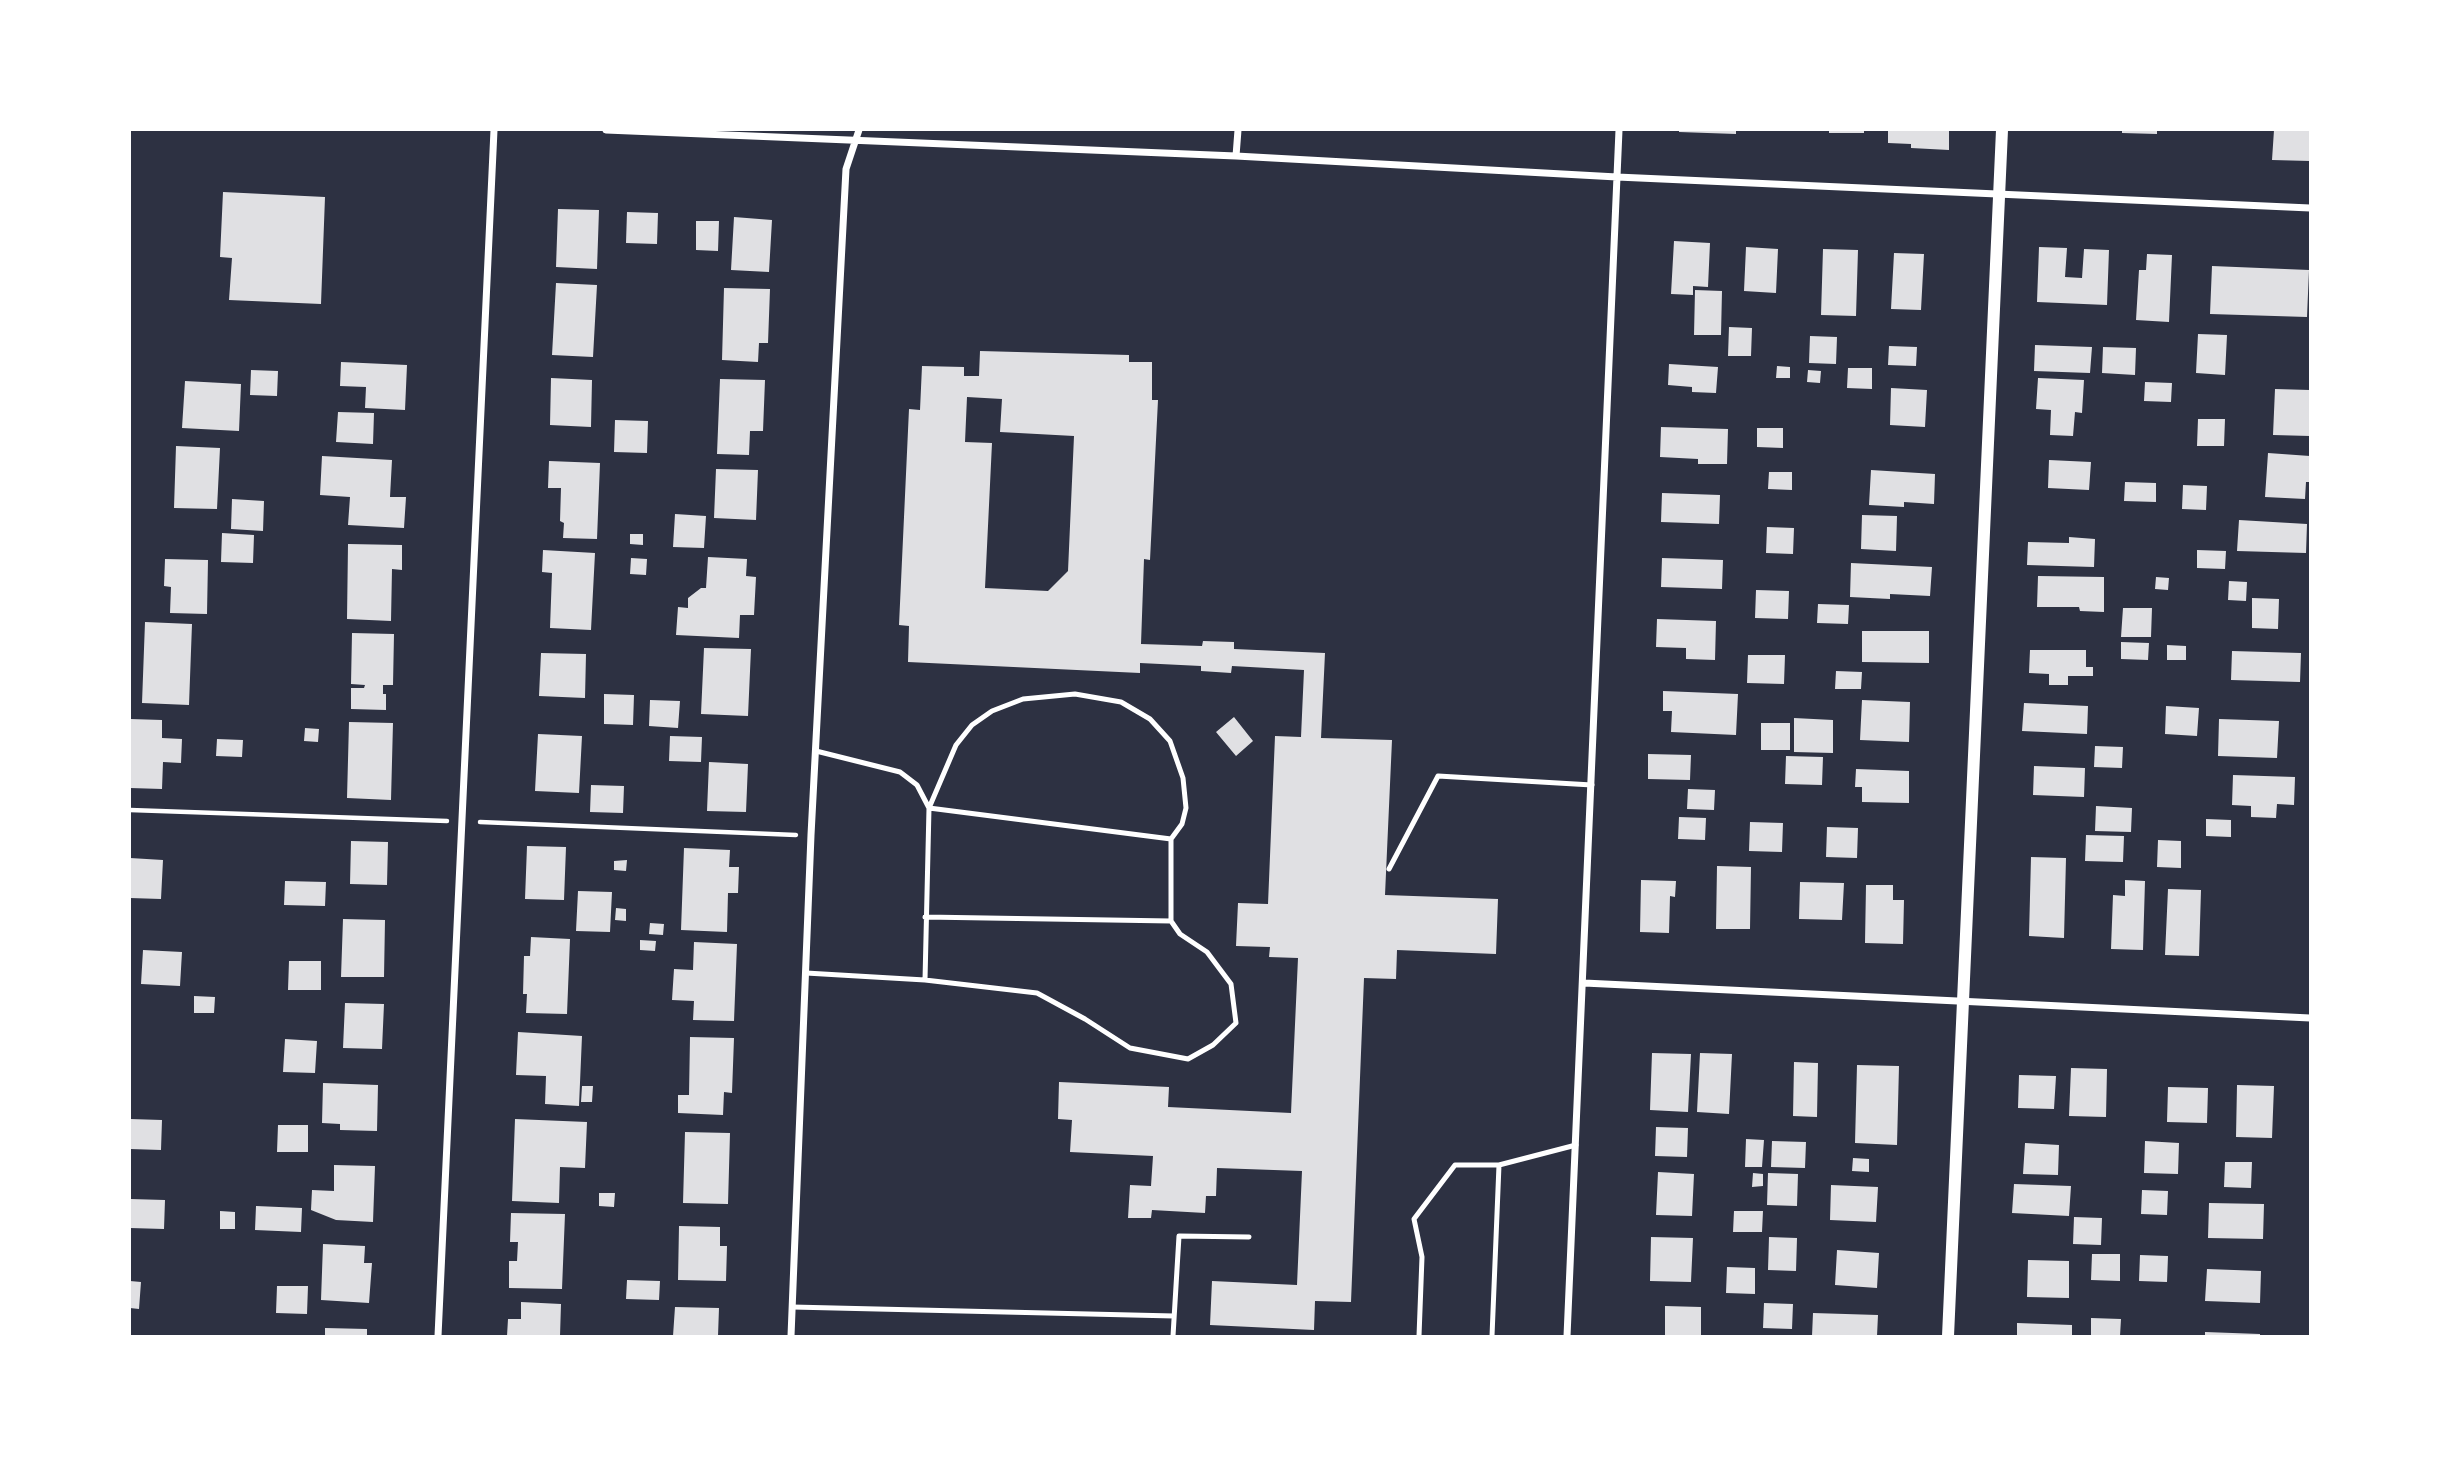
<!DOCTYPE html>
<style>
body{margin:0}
#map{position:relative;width:2440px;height:1466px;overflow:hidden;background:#2d3142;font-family:"Source Sans 3",sans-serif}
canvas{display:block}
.frame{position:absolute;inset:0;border:131px solid #fff;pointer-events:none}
</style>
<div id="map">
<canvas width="2440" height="1466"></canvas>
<div class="frame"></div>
</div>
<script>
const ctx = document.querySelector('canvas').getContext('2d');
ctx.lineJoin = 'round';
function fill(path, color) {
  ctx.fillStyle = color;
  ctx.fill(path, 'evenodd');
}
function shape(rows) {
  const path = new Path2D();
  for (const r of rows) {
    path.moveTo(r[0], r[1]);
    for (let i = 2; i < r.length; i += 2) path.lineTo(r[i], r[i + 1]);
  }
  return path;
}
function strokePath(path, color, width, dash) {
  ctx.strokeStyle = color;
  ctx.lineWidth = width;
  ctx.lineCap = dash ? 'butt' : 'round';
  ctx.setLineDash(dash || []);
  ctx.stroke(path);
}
fill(shape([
 [1679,130,1736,130,1736,134,1679,132],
 [1829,130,1864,130,1864,133,1829,133],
 [1888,130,1949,130,1949,150,1911,148,1911,144,1888,143],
 [2122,130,2157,130,2157,134,2122,133],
 [2274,130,2310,130,2310,161,2272,160],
 [223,192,325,197,321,304,229,300,232,258,220,257],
 [558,209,599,210,597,269,556,267],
 [627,212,658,213,657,244,626,243],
 [734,217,772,220,769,272,731,270],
 [696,221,719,221,718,251,696,250],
 [1674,241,1710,243,1708,287,1693,286,1693,295,1671,294],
 [1746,247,1778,249,1776,293,1744,291],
 [2039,247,2067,248,2065,277,2082,278,2084,249,2109,250,2107,305,2037,302],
 [1823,249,1858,250,1856,316,1821,315],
 [1894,253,1924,254,1921,310,1891,309],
 [2147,254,2172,255,2169,322,2136,320,2139,270,2146,270],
 [2212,266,2309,270,2307,317,2210,314],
 [556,283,597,285,593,357,552,355],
 [724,288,770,289,768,343,759,343,758,362,722,360],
 [1695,290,1722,291,1721,335,1694,335],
 [1729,327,1752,328,1751,356,1728,356],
 [2198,334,2227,335,2225,375,2196,373],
 [1810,336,1837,337,1836,364,1809,363],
 [2035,345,2092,347,2090,373,2034,371],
 [1889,346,1917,347,1916,366,1888,365],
 [2103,347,2136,348,2135,375,2102,373],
 [980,351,1129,355,1129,362,1152,362,1152,400,1158,400,1150,560,1144,559,1141,644,1202,646,1203,641,1234,642,1234,649,1325,653,1321,738,1392,740,1385,895,1498,899,1496,954,1397,950,1396,979,1364,978,1351,1302,1315,1301,1314,1330,1210,1325,1212,1281,1297,1285,1302,1171,1217,1168,1216,1196,1206,1196,1205,1213,1152,1210,1151,1218,1128,1218,1130,1185,1151,1186,1153,1156,1070,1152,1072,1120,1058,1119,1059,1082,1169,1087,1168,1107,1291,1113,1298,958,1269,957,1270,947,1236,946,1238,903,1268,904,1275,736,1301,737,1304,670,1232,666,1231,673,1201,671,1201,666,1140,663,1140,673,908,662,909,626,899,625,909,409,920,410,922,366,964,367,964,376,979,376],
 [967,397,1002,399,1000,432,1074,436,1068,571,1048,591,985,588,992,443,965,442],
 [341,362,407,365,405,410,365,408,366,387,340,386],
 [1669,364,1718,367,1716,393,1692,392,1692,387,1668,385],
 [1777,366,1790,367,1790,378,1776,378],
 [1848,368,1872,368,1872,389,1847,388],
 [251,370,278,371,277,396,250,395],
 [1808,370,1821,371,1820,383,1807,382],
 [551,378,592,380,591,427,550,425],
 [2038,378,2084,380,2082,413,2075,412,2073,436,2050,435,2051,410,2036,409],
 [720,379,765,380,763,431,750,431,749,455,717,454],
 [185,381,241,384,239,431,182,428],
 [2145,382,2172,383,2171,402,2144,401],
 [1891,388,1927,390,1925,427,1890,425],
 [2275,389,2310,390,2310,436,2273,435],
 [338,412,374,413,373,444,336,442],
 [2198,419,2225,419,2224,446,2197,446],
 [615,420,648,421,647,453,614,452],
 [1661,427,1728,429,1727,464,1698,464,1698,459,1660,457],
 [1757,428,1783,428,1783,448,1757,447],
 [176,446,220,448,217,509,174,508],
 [2268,453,2310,456,2310,482,2306,482,2305,499,2265,497],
 [322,456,392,460,390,497,406,497,404,528,348,525,350,497,320,495],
 [2049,460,2091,462,2089,490,2048,488],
 [549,461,600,463,597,539,563,538,564,523,560,521,561,488,548,488],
 [716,469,758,470,756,520,714,518],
 [1871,470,1935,474,1934,504,1904,502,1904,507,1869,505],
 [1769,472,1792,472,1792,490,1768,489],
 [2125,482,2156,483,2156,502,2124,501],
 [2183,485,2207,486,2206,510,2182,509],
 [1662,493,1720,495,1719,524,1661,522],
 [232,499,264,501,263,531,231,529],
 [675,514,706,516,704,548,673,547],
 [1862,515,1897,516,1896,551,1861,549],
 [2239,520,2307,524,2306,553,2237,551],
 [1767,527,1794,528,1793,554,1766,553],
 [222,533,254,535,253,563,221,562],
 [630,534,643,534,643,545,630,544],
 [2069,537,2095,539,2094,567,2027,565,2028,542,2069,543],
 [348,544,402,545,402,570,392,569,391,621,347,619],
 [543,550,595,553,591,630,550,628,552,573,542,572],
 [2197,550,2226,551,2225,569,2197,568],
 [708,557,747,559,746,576,756,577,754,615,740,615,739,638,676,635,678,607,688,608,688,598,701,588,706,588],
 [631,558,647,559,646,575,630,574],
 [1662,558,1723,560,1722,589,1661,587],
 [165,559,208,560,207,614,170,613,171,587,164,586],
 [1851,563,1932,567,1930,596,1890,594,1890,599,1850,597],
 [2038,576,2104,577,2104,612,2080,611,2079,607,2037,607],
 [2156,577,2169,578,2168,590,2155,589],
 [2229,581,2247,582,2246,601,2228,600],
 [1756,590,1789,591,1788,619,1755,618],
 [2252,598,2279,599,2278,629,2252,628],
 [1818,604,1849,605,1848,624,1817,623],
 [2123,608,2152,608,2151,637,2121,637],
 [1657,619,1716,621,1715,660,1686,659,1686,648,1656,647],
 [145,622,192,624,189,705,142,703],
 [1862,631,1929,631,1929,663,1862,662],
 [352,633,394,634,393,685,383,685,383,694,386,694,386,710,351,709,351,688,364,688,365,685,351,684],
 [2121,642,2149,643,2148,660,2121,659],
 [2167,645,2186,646,2186,660,2167,660],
 [704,648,751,649,748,716,701,714],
 [2030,650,2086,650,2086,667,2093,667,2093,676,2068,676,2068,685,2049,685,2049,674,2029,673],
 [2232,651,2301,653,2300,682,2231,680],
 [541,653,586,654,585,698,539,696],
 [1748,655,1785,655,1784,684,1747,683],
 [1836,671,1862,672,1861,689,1835,689],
 [1663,691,1738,694,1736,735,1671,732,1672,711,1663,711],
 [604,694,634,695,633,725,604,724],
 [650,700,680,701,678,728,649,726],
 [1862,700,1910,702,1909,742,1860,740],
 [2024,703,2088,706,2087,734,2022,731],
 [2166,706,2199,708,2197,736,2165,734],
 [1234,717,1253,741,1236,756,1216,732],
 [1794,718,1833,720,1833,753,1794,752],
 [130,719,162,720,162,738,182,739,181,763,163,762,162,789,130,788],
 [2219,719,2279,721,2277,758,2218,756],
 [349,722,393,723,391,800,347,798],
 [1761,723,1790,723,1790,750,1761,750],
 [305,728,319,729,318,742,304,741],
 [538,734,582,736,579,793,535,791],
 [670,736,702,737,701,762,669,761],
 [217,739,243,740,242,757,216,756],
 [2095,746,2123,747,2122,768,2094,767],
 [1648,754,1691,755,1690,780,1648,779],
 [1786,756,1823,757,1822,785,1785,784],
 [709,762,748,764,746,812,707,811],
 [2034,766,2085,768,2084,797,2033,795],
 [1856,769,1909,771,1909,803,1862,802,1862,787,1855,787],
 [2233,775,2295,777,2294,805,2277,804,2276,818,2251,817,2251,806,2232,805],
 [591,785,624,786,623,813,590,812],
 [1688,789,1715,790,1714,810,1687,809],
 [2096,806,2132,808,2131,832,2095,831],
 [1679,817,1706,818,1705,840,1678,839],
 [2206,819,2231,820,2231,837,2206,836],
 [1750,822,1783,823,1782,852,1749,851],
 [1827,827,1858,828,1857,858,1826,857],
 [2086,835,2124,836,2123,862,2085,861],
 [2158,840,2181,841,2181,868,2157,867],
 [351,841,388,842,387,885,350,884],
 [527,846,566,847,564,900,525,899],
 [684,848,730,850,729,867,739,867,738,893,728,893,727,932,681,930],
 [2031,857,2066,858,2064,938,2029,936],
 [130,858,163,860,161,899,130,898],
 [627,860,626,871,614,870,614,861],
 [1717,866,1751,867,1750,929,1716,929],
 [1641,880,1676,881,1675,897,1670,896,1669,933,1640,932],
 [2125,880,2145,881,2143,950,2111,949,2113,895,2125,896],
 [285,881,326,882,325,906,284,905],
 [1800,882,1844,883,1842,920,1799,919],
 [1866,885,1893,885,1893,900,1904,900,1903,944,1865,943],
 [2168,889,2201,890,2199,956,2165,955],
 [578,891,612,892,610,932,576,931],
 [616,908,626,909,626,921,615,920],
 [343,919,385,920,384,977,341,977],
 [650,923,664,924,663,935,649,934],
 [531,937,570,939,567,1014,526,1013,527,994,523,994,524,956,530,956],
 [640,940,656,941,655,951,640,950],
 [694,942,737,944,734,1021,693,1020,694,1001,672,1000,674,969,693,970],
 [143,950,182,952,180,986,141,984],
 [289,961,321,961,321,990,288,990],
 [194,996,215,997,214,1013,194,1013],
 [345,1003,384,1004,382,1049,343,1048],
 [518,1032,582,1036,579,1106,545,1104,546,1076,516,1075],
 [690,1037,734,1038,732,1093,724,1092,723,1115,678,1113,678,1095,689,1095],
 [285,1039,317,1041,315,1073,283,1072],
 [1652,1053,1691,1054,1688,1112,1650,1110],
 [1700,1053,1732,1054,1729,1114,1697,1112],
 [1794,1062,1818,1063,1817,1117,1793,1116],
 [1857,1065,1899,1066,1897,1145,1855,1143],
 [2071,1068,2107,1069,2106,1117,2069,1116],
 [2019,1075,2056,1076,2054,1109,2018,1108],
 [323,1083,378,1085,377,1131,340,1130,340,1124,322,1123],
 [2237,1085,2274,1086,2272,1138,2236,1137],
 [582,1086,593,1086,592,1102,581,1102],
 [2168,1087,2208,1088,2207,1123,2167,1122],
 [130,1119,162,1120,161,1150,130,1149],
 [515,1119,587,1122,585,1168,560,1167,559,1203,512,1201],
 [278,1125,308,1125,308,1152,277,1152],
 [1656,1127,1688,1128,1687,1157,1655,1156],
 [685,1132,730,1133,728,1204,683,1203],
 [1746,1139,1764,1140,1762,1167,1745,1167],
 [1772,1141,1806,1142,1805,1168,1771,1167],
 [2145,1141,2179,1143,2178,1174,2144,1173],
 [2025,1143,2059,1145,2058,1175,2023,1174],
 [1853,1158,1869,1159,1869,1172,1852,1171],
 [2225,1162,2252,1162,2251,1188,2224,1187],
 [334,1165,375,1166,373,1222,336,1220,311,1210,312,1190,334,1191],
 [1658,1172,1694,1174,1692,1216,1656,1215],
 [1753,1173,1763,1174,1763,1186,1752,1187],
 [1768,1173,1798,1174,1797,1206,1767,1205],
 [2014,1184,2071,1186,2069,1216,2012,1213],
 [1831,1185,1878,1187,1876,1222,1830,1220],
 [2142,1190,2168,1191,2167,1215,2141,1214],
 [599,1193,615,1193,614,1207,599,1206],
 [130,1199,165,1200,164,1229,130,1228],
 [2209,1203,2264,1204,2263,1239,2208,1238],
 [256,1206,302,1208,301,1232,255,1230],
 [220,1211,235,1212,235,1229,220,1229],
 [1734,1211,1763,1211,1762,1232,1733,1232],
 [511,1213,565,1214,562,1289,509,1288,509,1261,517,1261,518,1242,510,1242],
 [2074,1217,2102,1218,2101,1245,2073,1244],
 [679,1226,720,1227,720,1246,727,1246,726,1281,678,1280],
 [1651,1237,1693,1238,1691,1282,1650,1281],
 [1769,1237,1797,1238,1796,1271,1768,1270],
 [323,1244,365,1246,364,1263,372,1263,369,1303,321,1300],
 [1837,1250,1879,1253,1877,1288,1835,1285],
 [2092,1254,2120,1254,2120,1281,2091,1280],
 [2140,1255,2168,1256,2167,1282,2139,1281],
 [2028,1260,2069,1261,2069,1298,2027,1297],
 [1727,1267,1755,1268,1755,1294,1726,1293],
 [2207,1269,2261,1271,2260,1303,2205,1301],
 [627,1280,660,1281,659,1300,626,1299],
 [130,1281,141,1282,139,1309,130,1308],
 [277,1286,308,1286,307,1314,276,1313],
 [521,1302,561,1304,560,1336,507,1336,508,1319,521,1319],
 [1764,1303,1793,1304,1792,1329,1763,1328],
 [1665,1306,1701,1307,1701,1336,1665,1336],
 [675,1307,719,1308,718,1336,673,1336],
 [1813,1313,1878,1315,1877,1336,1812,1336],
 [2091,1318,2121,1319,2120,1336,2091,1335],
 [2017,1323,2072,1325,2072,1336,2017,1336],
 [325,1328,367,1329,367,1336,325,1336],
 [2205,1332,2260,1334,2260,1336,2205,1336]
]), '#e0e0e3');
strokePath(shape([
 [130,810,447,821],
 [480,822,796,835]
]), '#fff', 4.5);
strokePath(shape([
 [1389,869,1438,776,1592,785],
 [925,917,1171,921],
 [806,973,925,980,1037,993,1085,1019,1130,1048,1188,1059,1213,1045,1236,1023,1231,984,1207,952,1180,934,1171,921,1171,839,929,808,917,785,900,772,816,751],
 [925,980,929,808,956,745,972,725,992,711,1023,699,1075,694,1121,702,1150,719,1170,741,1183,778,1186,808,1182,824,1171,839],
 [792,1307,1174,1316],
 [1173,1336,1179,1236,1249,1237],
 [1419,1336,1422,1257,1414,1219,1455,1165,1499,1165,1576,1145],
 [1492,1336,1499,1165]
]), '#fff', 5);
strokePath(shape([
 [606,130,1236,156,1617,177,2310,208],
 [1236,156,1238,130],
 [1584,983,2310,1018],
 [438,1336,494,130],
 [791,1336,811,835,846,169,859,130],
 [1567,1336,1619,130]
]), '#fff', 7);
strokePath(shape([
 [1948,1336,2002,130]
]), '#fff', 12);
</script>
